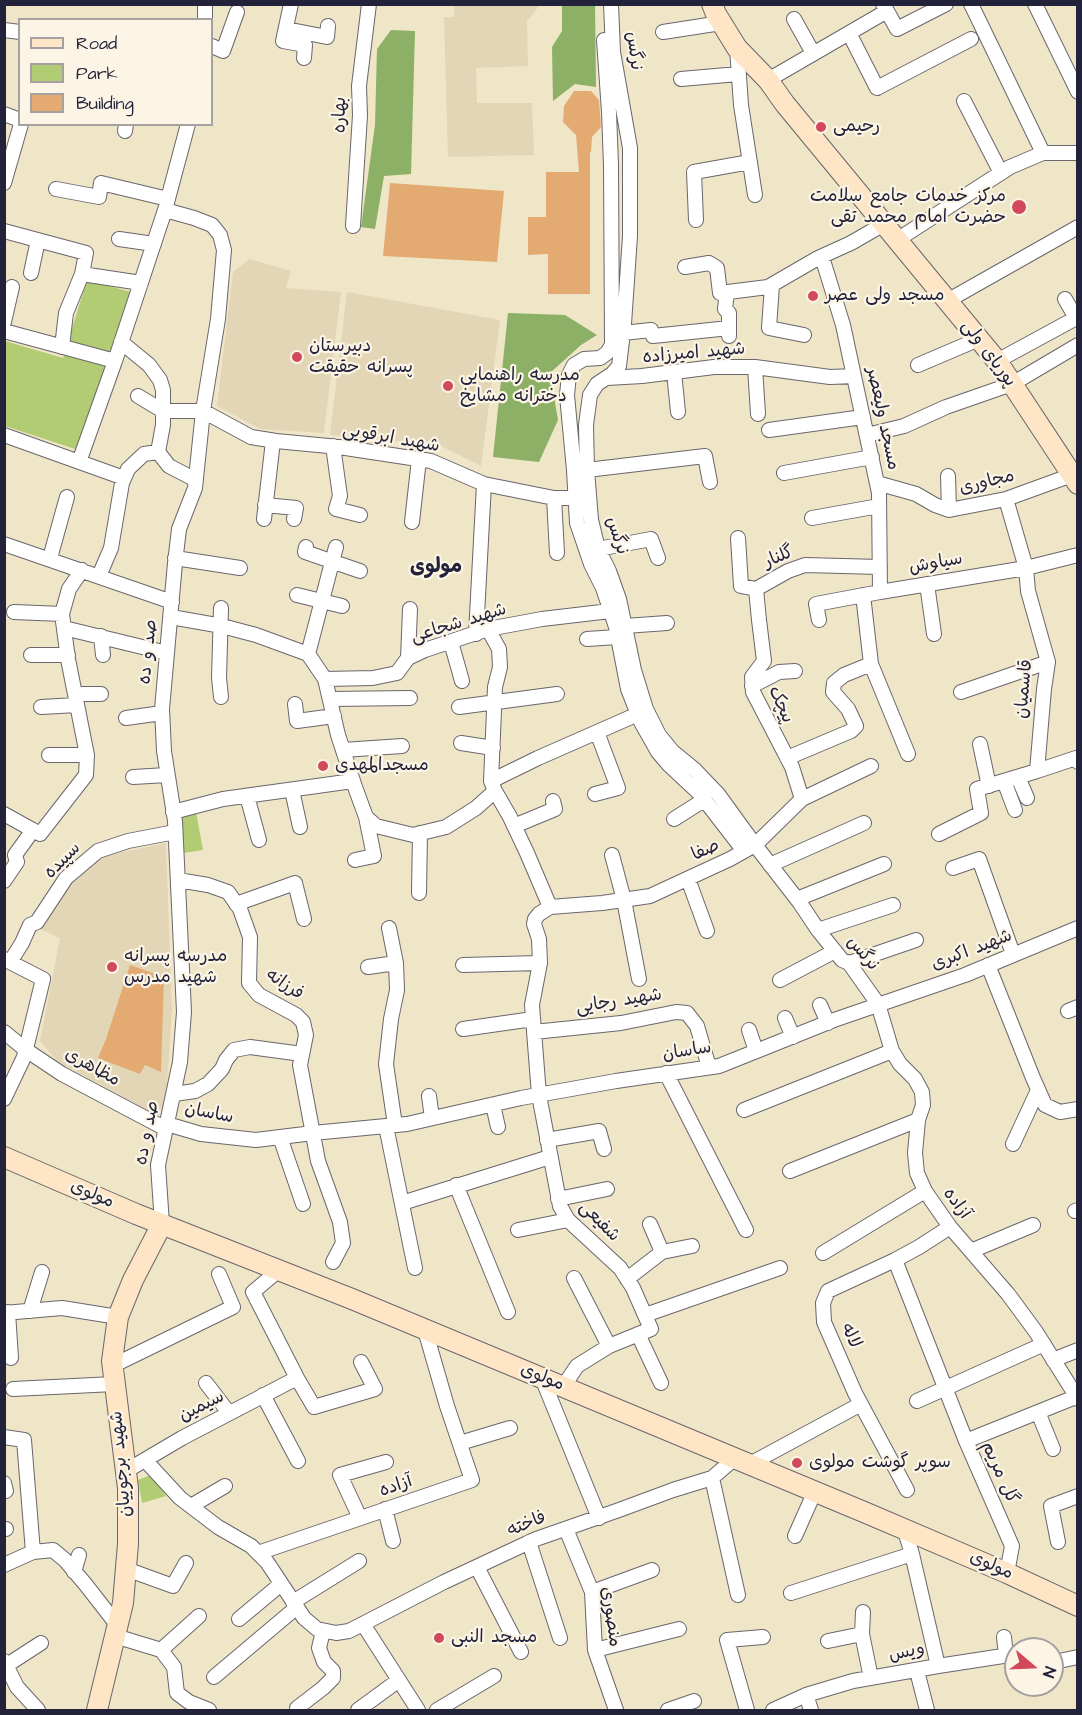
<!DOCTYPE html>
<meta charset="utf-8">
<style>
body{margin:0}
#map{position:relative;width:1082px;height:1715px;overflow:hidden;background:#efe5c7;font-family:"Architects Daughter",sans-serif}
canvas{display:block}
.frame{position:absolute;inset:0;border:6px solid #22223b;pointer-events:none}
.legend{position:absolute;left:18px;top:18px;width:195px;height:108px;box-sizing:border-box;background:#fcf5e5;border:2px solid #a5a1a1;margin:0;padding:8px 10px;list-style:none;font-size:18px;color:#22223b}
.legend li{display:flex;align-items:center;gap:12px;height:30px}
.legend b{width:30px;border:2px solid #a5a1a1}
.north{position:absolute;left:1004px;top:1637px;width:60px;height:60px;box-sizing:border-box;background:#fcf5e5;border:2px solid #a5a1a1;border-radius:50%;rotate:109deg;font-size:16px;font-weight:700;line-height:24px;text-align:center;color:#22223b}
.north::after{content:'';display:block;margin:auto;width:21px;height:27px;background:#d1495b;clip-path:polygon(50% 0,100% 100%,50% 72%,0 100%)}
</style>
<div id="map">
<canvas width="1082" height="1715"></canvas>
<div class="frame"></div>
<ul class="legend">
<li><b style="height:8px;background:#fde5c5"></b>Road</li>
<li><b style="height:16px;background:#b1cc73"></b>Park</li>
<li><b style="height:16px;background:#e3ab72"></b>Building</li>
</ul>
<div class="north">N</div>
</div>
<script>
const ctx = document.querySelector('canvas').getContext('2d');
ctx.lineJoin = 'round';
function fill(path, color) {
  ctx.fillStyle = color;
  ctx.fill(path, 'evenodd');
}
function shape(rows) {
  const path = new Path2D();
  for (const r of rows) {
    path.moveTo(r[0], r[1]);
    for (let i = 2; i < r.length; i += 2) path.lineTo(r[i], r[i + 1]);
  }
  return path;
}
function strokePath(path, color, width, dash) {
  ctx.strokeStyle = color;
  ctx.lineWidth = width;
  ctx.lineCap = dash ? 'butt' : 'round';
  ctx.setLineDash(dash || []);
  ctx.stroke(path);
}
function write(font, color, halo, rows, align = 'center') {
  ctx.font = font + ' "Architects Daughter","Playpen Sans Arabic",sans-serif';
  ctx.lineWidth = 4.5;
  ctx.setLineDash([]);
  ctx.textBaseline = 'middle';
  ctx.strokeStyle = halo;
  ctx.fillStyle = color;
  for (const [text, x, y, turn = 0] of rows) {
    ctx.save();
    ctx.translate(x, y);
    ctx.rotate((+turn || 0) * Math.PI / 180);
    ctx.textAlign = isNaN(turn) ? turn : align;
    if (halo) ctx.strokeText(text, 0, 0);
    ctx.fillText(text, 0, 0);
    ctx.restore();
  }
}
fill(shape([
 [454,5,540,5,527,21,528,66,476,68,477,103,532,103,534,155,448,157,444,17,454,17],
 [250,259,291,271,286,288,341,292,324,433,260,429,217,406,233,272],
 [347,292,500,320,481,466,439,445,330,435],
 [166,843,172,1008,166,1102,156,1115,57,1061,40,1041,60,938,40,929,70,884,103,856]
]), '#e3d6b7');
fill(shape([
 [87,280,131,292,78,450,5,426,5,341,63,358],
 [196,812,203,850,183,853,178,815],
 [151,1475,166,1496,142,1503,138,1480]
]), '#b1cc73');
fill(shape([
 [562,5,595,5,596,87,575,84,553,101,552,47,562,31],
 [391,30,415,31,411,174,384,176,375,229,361,227,375,125,377,49],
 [508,313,565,315,597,335,581,345,550,373,558,420,539,462,493,457]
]), '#8cb065');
fill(shape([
 [574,91,591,91,599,100,601,127,592,137,591,152,590,152,590,294,548,294,548,254,528,255,528,217,546,217,546,172,579,172,576,135,563,122,564,106],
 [390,183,504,191,497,262,383,256],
 [130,965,164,977,161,1072,145,1065,140,1074,98,1058,106,1039]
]), '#e3ab72');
const street = shape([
 [291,4,283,41,305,45,304,58],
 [611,4,613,52,630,148,630,236,624,324,619,366,612,374,597,384,590,395,586,425,587,470,591,520,598,549,609,571,619,599,634,670,646,709,659,735,673,752,695,770,718,794,755,845,800,903,818,930,842,960,849,963,878,1004,892,1051,900,1064,915,1079,922,1092,923,1105,918,1120,915,1153,917,1173,925,1191,950,1227,1008,1294,1036,1332,1078,1399],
 [971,4,1043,153],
 [1035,4,1078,92],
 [887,11,897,29,946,4],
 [794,19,813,53],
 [205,20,205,4],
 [286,29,327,37,328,26],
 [4,30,20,32],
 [663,32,721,23],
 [849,33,877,88,971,39],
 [604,40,609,112,611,165,612,345,607,353,600,358,584,359,574,365,569,375,567,395,574,470,577,523,591,564,603,588,616,627,628,689,641,722,658,752,669,765,700,794,744,851],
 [212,46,223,51,237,12],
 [737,48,741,105,755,195],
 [681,79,738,74],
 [768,80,887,11,883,4],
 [964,101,1001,173],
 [4,114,20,120],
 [125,131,126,124],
 [4,183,21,124],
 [56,189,99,197,101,183,168,199],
 [696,220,694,172,750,162],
 [353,226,360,115,359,86,369,4],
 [4,231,86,253,82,274,141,283],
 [119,239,154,244],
 [897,240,1010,167,1043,153,1078,153],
 [822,257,843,325,879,493,880,592],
 [685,267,709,263,717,268,720,293,768,287,818,258,851,243,884,224],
 [31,273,38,240],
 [772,285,769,328,804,335],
 [727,292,725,309,729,313,729,336],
 [1065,299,1076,318],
 [947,301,1078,227],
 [4,322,12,287],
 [4,331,115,361],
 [623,333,651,330,653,336,729,328],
 [121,342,149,365,160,380,163,390,163,425,158,452,169,466,196,480],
 [62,347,66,313,82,274],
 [997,361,1078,317],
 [918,365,979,339],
 [755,367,758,414],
 [674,372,678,412],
 [607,378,642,376,714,367,755,367,830,377,854,376],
 [138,396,163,411,203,411,251,437,276,441,339,447,431,461,484,484,554,498,575,498],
 [769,430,863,417],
 [4,435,124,478],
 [867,435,904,426,946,407,1012,384,1078,345],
 [333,446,340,496,336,509,360,515],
 [79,462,115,361,165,210],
 [587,470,705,456,710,482],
 [784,473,872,457],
 [948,476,949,510],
 [877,483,916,494,935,505,949,510,1006,499,1072,475],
 [554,498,557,553],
 [1006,499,1026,568,1028,591,1048,662,1044,689,1037,771,1076,758,1078,762],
 [265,505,296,508,294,519],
 [812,518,879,506],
 [264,519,273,441],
 [412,522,419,459],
 [738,538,741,586,756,589,788,571,805,565,880,567],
 [4,544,172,602],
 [306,547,305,552,360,571],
 [598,549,651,539,658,558],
 [50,558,67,497],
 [175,558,240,568],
 [99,576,111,548,122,483,128,469,144,454,158,452],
 [927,584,934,634],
 [756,589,759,620,764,661,752,677,753,692,792,767,802,799],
 [297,595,342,606],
 [863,595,871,664,908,754],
 [14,612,62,614],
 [171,617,222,626,256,635,308,654,325,679,338,735,355,787,366,817,376,826,413,835,446,827,476,808,495,791],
 [819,620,816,604,880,592,1026,568,1078,555],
 [625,626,667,623],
 [64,628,167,653],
 [488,629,499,649,500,667,495,687,491,781,495,791,510,817,527,853,550,907],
 [476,634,484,484],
 [101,636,103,655],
 [587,639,617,637],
 [451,642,462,681],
 [308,654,336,547],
 [31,655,68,655],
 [408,658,410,609],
 [325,679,373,678,397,673,408,658,425,650,488,629,542,619,610,611],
 [752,686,779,672,795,671],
 [961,692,1048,662],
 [75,694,101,694],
 [221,697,219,678,221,608],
 [330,699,410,698],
 [295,704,297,721,334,716],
 [41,707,77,705],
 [459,707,557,694],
 [126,718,162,713],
 [461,743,493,748],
 [980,744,989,786],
 [343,750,402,746],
 [49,755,87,755],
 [787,758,851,731,856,726,848,709,833,692,834,683,844,675,871,664],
 [133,777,167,775],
 [1018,777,1027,798],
 [491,781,538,758,638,714],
 [1004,781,1015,810],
 [292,790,300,827],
 [595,794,618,788,597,732],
 [247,796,259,840],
 [173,812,223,799,353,781],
 [4,814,40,834,86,775,87,755,68,659,62,614,69,589,82,570],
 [674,819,704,800],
 [514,826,555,809,553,801],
 [939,834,981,813,977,789,1037,771],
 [612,855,624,900,639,979],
 [355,860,374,856,366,817],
 [770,865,864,823],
 [953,868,979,859,1013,954],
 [688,879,707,931],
 [178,880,208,885,228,892,240,909,250,937,249,983,259,995,296,1015,303,1022,306,1035,300,1065,318,1161,340,1222,343,1243,333,1262],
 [4,881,17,862,15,855,33,830],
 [419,893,420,833],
 [797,899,884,864],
 [236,904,295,883,304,919],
 [389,928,396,963,397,990,391,1019,386,1064,395,1125],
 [818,930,893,905],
 [4,959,43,979,24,1057,4,1099],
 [10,962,22,943,30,925,37,922,66,878,98,851,128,841,175,832],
 [849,963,916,940],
 [463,965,540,963],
 [988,965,1033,1078,1045,1105,1060,1112,1078,1109],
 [368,967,396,963],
 [780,980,835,951],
 [820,1005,828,1023],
 [1068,1011,1078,1007],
 [785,1018,793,1037],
 [463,1029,533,1019],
 [749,1030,756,1051],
 [4,1032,26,1050,62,1074,166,1129],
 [534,1032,621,1023,676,1012,687,1013,697,1026,709,1067],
 [666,1073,746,1230],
 [174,1094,195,1091,208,1084,222,1069,226,1060,234,1050,250,1047,302,1054],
 [429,1096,432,1118],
 [493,1105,498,1127],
 [744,1110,892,1051],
 [167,1124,201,1134,256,1140,313,1133,407,1124,521,1098,616,1081,719,1066,834,1020,965,975,1078,928],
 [386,1126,415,1268],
 [280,1137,303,1204],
 [547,1140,599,1131,604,1149],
 [1013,1144,1038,1090],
 [790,1171,918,1120],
 [456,1185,508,1312],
 [558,1199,607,1189],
 [402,1203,550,1157],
 [1075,1211,1078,1210],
 [162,1224,158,1165,180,1062,184,1012,175,821,164,751,162,709,175,563,179,529,195,488,203,411,218,319,224,250,220,235,212,225,194,218,165,210,188,124],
 [650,1224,662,1252],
 [518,1230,568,1220],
 [971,1251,1033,1225],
 [823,1253,925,1191],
 [895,1260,966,1441,1012,1546,1007,1573],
 [279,1270,253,1292,297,1378],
 [574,1278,609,1346],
 [627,1279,662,1252,692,1246],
 [30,1311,42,1272],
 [8,1312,11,1358],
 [4,1313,62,1308,118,1317],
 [645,1315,780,1268],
 [638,1334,661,1383],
 [1053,1360,1078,1350],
 [112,1366,233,1307,219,1274],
 [542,1378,599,1518],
 [206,1383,229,1413],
 [563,1387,577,1366,609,1346,651,1329,633,1288,620,1268,568,1220,560,1206,539,1095,535,1044,532,1005,540,963,539,939,534,924,535,919,539,914,550,907,602,903,650,896,730,859,755,845,802,799,871,766],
 [13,1389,114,1384],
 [263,1395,298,1461],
 [917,1401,1044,1344],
 [1038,1412,1053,1449],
 [4,1437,24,1440,33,1552],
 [966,1441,1078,1396],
 [460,1443,510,1428],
 [145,1460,180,1498,218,1527,251,1546,267,1562,304,1618,317,1629,336,1633,349,1631,444,1582,536,1539,619,1510,673,1490,712,1478,735,1458],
 [750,1464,861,1404],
 [126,1471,182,1438,297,1378,314,1407,375,1389,361,1362],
 [712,1478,738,1595],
 [4,1483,6,1491],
 [907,1490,855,1393,824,1322,823,1303,828,1291,895,1260,919,1247,950,1227],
 [191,1506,225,1486],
 [385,1509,393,1541],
 [360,1518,340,1475,386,1462],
 [904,1528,912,1554,938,1666],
 [4,1529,6,1529],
 [566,1529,592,1592,595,1650,616,1710],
 [795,1536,815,1491],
 [529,1542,560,1638],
 [1058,1542,1051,1506,1078,1496],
 [258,1553,472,1480,447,1406,425,1330],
 [4,1565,33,1552,53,1550,65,1560,86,1585,118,1626],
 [477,1567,521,1652],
 [126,1569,173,1586,186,1563],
 [74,1572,79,1555],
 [592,1592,652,1570],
 [791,1593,912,1554],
 [293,1602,359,1561],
 [239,1619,281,1584],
 [363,1624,418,1710],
 [862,1634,863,1612],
 [115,1636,161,1650,174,1667,177,1693,189,1702,209,1710],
 [1004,1637,1006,1656],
 [828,1641,862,1634,871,1678],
 [161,1650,199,1616],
 [595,1650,679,1629],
 [4,1661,17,1687,38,1710],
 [1059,1661,1078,1657],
 [4,1667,41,1643],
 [917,1671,927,1710],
 [214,1677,297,1607],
 [806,1695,811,1710],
 [297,1710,297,1708,323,1688,333,1678,333,1671,324,1662,319,1648,323,1631],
 [358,1710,399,1680],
 [437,1710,494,1676],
 [668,1710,694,1701],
 [747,1710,727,1640,763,1637],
 [773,1710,806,1695,853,1681,938,1666,1016,1654]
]);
const secondary = shape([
 [712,4,716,14,737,48,768,80,785,104,997,361,1078,484],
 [4,1157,136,1214,352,1299,864,1512,1007,1573,1078,1606],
 [97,1710,123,1603,128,1544,128,1488,112,1361,118,1317,133,1280,162,1224]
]);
strokePath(street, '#6a666c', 16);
strokePath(secondary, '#6a666c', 22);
strokePath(street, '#fff', 14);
strokePath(secondary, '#fde5c5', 20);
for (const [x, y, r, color] of [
 [821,127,6,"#d1495b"],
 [1019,207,8,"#d1495b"],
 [813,296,6,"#d1495b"],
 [297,357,6,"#d1495b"],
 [448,386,6,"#d1495b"],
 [323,766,6,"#d1495b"],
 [112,967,6,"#d1495b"],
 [797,1463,6,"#d1495b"],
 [439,1638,6,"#d1495b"]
]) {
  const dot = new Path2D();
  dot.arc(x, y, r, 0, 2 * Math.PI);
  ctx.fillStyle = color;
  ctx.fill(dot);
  strokePath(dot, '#fcf5e5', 2);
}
write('18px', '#22223b', '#fcf5e5', [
 ["نرگس",633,51,83],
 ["بهاره",341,115,-89],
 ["شهید امیرزاده",694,354,-5],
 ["پوریای ولی",988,354,53],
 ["مسجد ولیعصر",882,419,78],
 ["شهید ابرقویی",391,439,10],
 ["مجاوری",987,483,-14],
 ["نرگس",616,536,72],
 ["گلنار",779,558,-23],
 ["سیاوش",936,564,-10],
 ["شهید شجاعی",459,624,-17],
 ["صد و ده",149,652,-84],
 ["قاسمیان",1025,689,-85],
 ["پیچک",780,705,66],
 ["صفا",706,851,-25],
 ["سپیده",63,861,-45],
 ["شهید اکبری",972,951,-21],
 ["نرگس",862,954,49],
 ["فرزانه",284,985,34],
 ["شهید رجایی",619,1002,-9],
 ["ساسان",687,1052,-9],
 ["مظاهری",92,1068,29],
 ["ساسان",209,1114,11],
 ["صد و ده",148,1133,-79],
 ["مولوی",92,1195,23],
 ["آزاده",956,1204,54],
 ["شفیعی",599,1222,45],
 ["لاله",850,1336,65],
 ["مولوی",542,1378,22],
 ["سیمین",202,1407,-27],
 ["شهید برجوییان",122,1464,-95],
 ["گل مریم",999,1473,66],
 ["آزاده",396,1487,-19],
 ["فاخته",527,1525,-22],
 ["مولوی",991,1566,24],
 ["منصوری",610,1617,82],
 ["ویس",907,1653,-11]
]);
write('18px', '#22223b', '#fcf5e5', [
 ["رحیمی",833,127],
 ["مرکز خدمات جامع سلامت",1006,197,"right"],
 ["حضرت امام محمد تقی",1006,218,"right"],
 ["مسجد ولی عصر",825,296],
 ["دبیرستان",309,347],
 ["پسرانه حقیقت",309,368],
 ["مدرسه راهنمایی",460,376],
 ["دخترانه مشایخ",460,397],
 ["مسجدالمهدی",335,766],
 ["مدرسه پسرانه",124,957],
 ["شهید مدرس",124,978],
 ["سوپر گوشت مولوی",809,1463],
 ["مسجد النبی",451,1638]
], 'left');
write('bold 20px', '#22223b', '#fcf5e5', [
 ["مولوی",436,568]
]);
</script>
